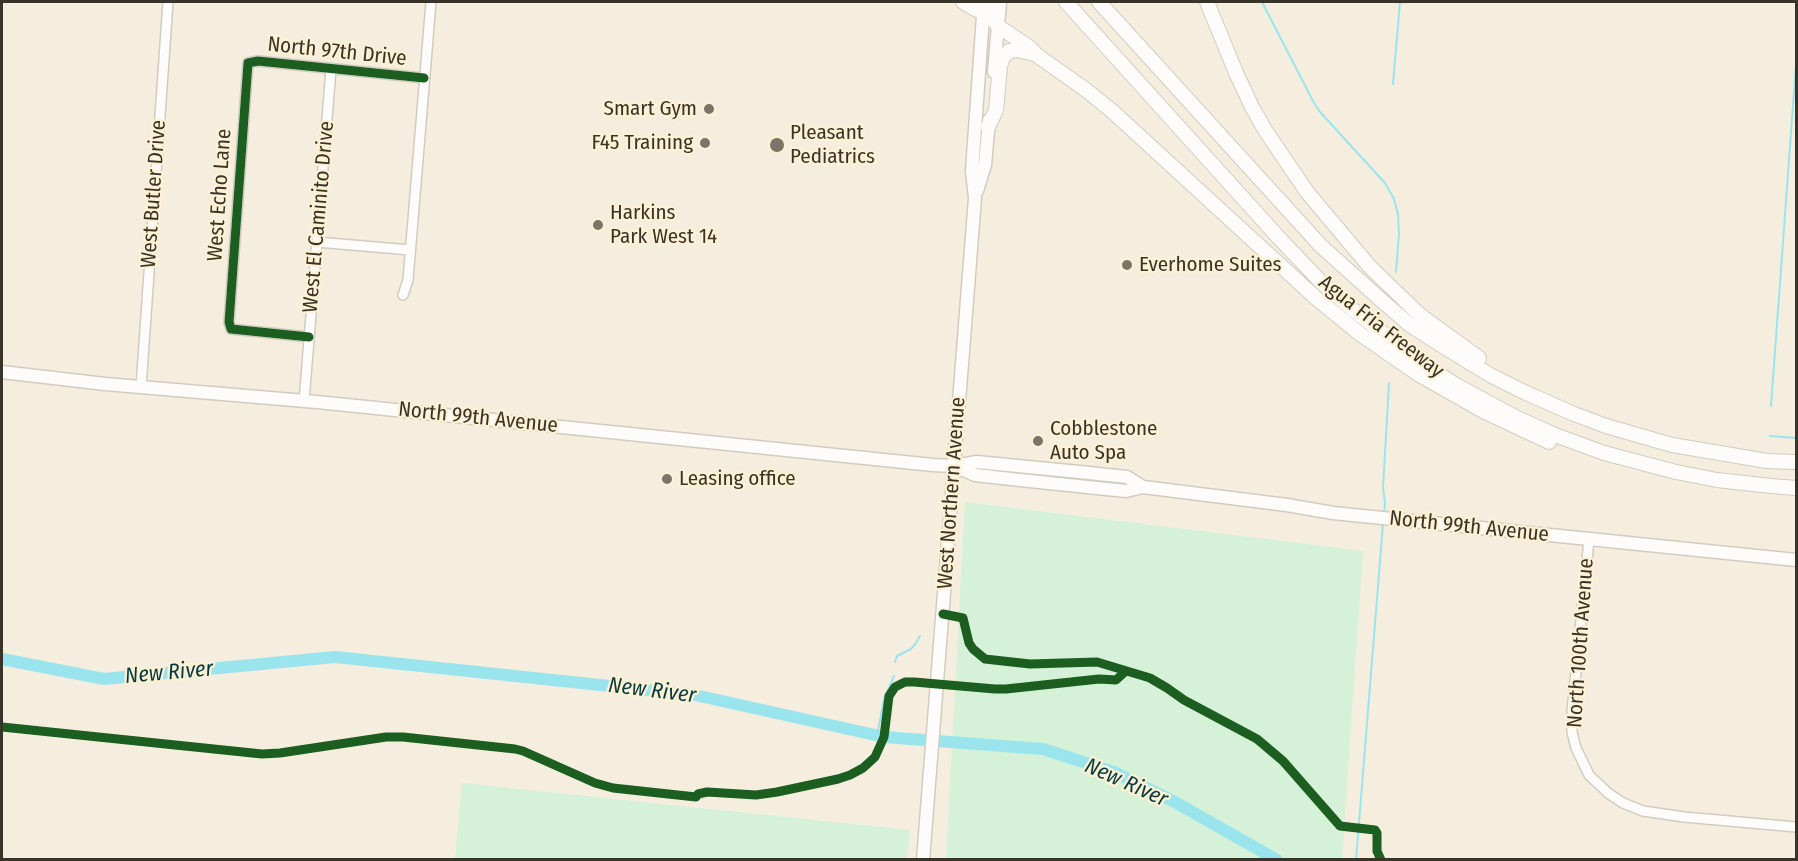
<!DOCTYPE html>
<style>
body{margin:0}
#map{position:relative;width:1798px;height:861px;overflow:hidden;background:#f5eede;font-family:"Fira Sans Condensed",sans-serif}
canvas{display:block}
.frame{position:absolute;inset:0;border:3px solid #393429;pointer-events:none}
</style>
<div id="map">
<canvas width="1798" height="861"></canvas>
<div class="frame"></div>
</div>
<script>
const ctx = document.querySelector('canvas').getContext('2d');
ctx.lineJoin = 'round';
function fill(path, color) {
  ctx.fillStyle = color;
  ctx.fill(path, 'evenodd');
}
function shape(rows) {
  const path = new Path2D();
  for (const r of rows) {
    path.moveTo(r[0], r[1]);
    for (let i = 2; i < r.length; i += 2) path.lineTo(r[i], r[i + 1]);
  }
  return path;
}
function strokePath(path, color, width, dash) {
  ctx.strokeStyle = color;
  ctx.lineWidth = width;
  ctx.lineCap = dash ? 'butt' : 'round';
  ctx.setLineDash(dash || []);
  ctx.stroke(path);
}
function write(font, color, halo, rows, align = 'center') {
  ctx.font = font + ' "Fira Sans Condensed",sans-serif';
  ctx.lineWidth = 4.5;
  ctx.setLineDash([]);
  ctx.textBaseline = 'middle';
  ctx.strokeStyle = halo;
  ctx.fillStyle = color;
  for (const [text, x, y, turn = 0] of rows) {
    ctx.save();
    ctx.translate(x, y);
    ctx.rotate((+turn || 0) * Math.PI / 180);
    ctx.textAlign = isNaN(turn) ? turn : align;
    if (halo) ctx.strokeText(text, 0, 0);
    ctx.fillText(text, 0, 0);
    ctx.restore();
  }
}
fill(shape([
 [965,502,1363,551,1342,859,946,859],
 [462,783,910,830,907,859,455,859]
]), '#d5f1d7');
strokePath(shape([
 [1262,2,1313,101,1320,112,1385,183,1394,199,1398,214,1399,234,1396,272],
 [1393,84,1400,2],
 [1771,406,1796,64],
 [1770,436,1796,438],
 [1384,515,1385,503,1383,488,1389,383],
 [895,662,897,656,911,649,916,643,920,636],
 [877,736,884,699,894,676],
 [1356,860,1383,524]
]), '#9ae5ed', 2);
strokePath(shape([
 [2,659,104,679,335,657,695,695,884,737,1043,749,1114,772,1173,801,1277,860]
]), '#9ae5ed', 12);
const minor = shape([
 [317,242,410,250],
 [403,295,408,280,431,2],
 [309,337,231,329,229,322,248,63,258,61,424,78],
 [141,387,168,2],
 [304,401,331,69],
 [1589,540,1572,711,1572,732,1576,748,1589,775,1608,793,1623,803,1643,811,1684,817,1796,827]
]);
const major = shape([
 [994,72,1000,2],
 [977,191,985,165,989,120],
 [2,372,105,384,317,402,933,465,955,466,977,462,1079,472,1127,477,1143,487],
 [955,466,975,475,1020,480,1126,491,1143,487,1287,505,1333,513,1796,560],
 [923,860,975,198,972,171,984,2]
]);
const highway = shape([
 [963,2,977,10,983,10,995,3],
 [987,2,993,20,998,26,1029,47,1038,56,1086,90,1112,111,1316,298,1360,334,1418,374,1483,411,1549,442],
 [1066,2,1279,238,1321,282,1351,308,1405,351,1454,384,1517,418,1555,435,1604,453,1676,472,1717,480,1771,486,1796,488],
 [1099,2,1321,246,1381,300,1410,325,1438,343,1490,375,1524,392,1574,414,1606,426,1672,445,1767,461,1796,462],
 [1207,2,1237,75,1252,107,1265,130,1307,192,1370,267,1421,316,1479,358],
 [988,127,996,110,1000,66,1003,57,1009,51,1017,50,1034,54]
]);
strokePath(minor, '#d2ccc0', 12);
strokePath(major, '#d2ccc0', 15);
strokePath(highway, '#d2ccc0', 16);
strokePath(minor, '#fefcfa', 9);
strokePath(major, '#fefcfa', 12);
strokePath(highway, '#fefcfa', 14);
strokePath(shape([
 [309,337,231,329,229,322,248,63,258,61,424,78],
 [943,614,963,618,969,643,973,649,985,659,1030,664,1097,662,1150,678,1167,688,1184,700,1257,739,1283,761,1340,826,1375,830,1377,833,1377,851,1381,860],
 [2,727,262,754,280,753,386,737,403,737,515,749,523,751,595,783,613,788,696,797,698,794,707,792,756,795,777,792,838,779,850,775,863,768,875,757,884,737,889,696,895,687,905,682,914,682,995,689,1006,689,1099,679,1116,680,1126,671]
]), '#1b5e20', 9);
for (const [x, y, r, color] of [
 [709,109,6,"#7b7568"],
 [705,143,6,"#7b7568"],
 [777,145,8,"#7b7568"],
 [598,225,6,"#7b7568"],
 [1127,265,6,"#7b7568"],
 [1038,441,6,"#7b7568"],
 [667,479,6,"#7b7568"]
]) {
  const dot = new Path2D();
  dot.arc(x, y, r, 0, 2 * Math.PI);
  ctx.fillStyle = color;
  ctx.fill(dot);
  strokePath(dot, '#fff1d4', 2);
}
write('21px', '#393429', '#fff1d4', [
 ["North 97th Drive",337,52,6],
 ["West Butler Drive",154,194,-86],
 ["West Echo Lane",220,195,-86],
 ["West El Caminito Drive",319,217,-85],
 ["Agua Fria Freeway",1381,327,38],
 ["North 99th Avenue",478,418,6],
 ["West Northern Avenue",952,493,-86],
 ["North 99th Avenue",1469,527,6],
 ["North 100th Avenue",1581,643,-86]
]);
write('21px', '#393429', '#fff1d4', [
 ["Smart Gym",697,109,"right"],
 ["Pleasant",790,133],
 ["Pediatrics",790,157],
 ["F45 Training",693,143,"right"],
 ["Harkins",610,213],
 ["Park West 14",610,237],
 ["Everhome Suites",1139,265],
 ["Cobblestone",1050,429],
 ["Auto Spa",1050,453],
 ["Leasing office",679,479]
], 'left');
write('italic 22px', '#033a42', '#fff1d4', [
 ["New River",169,673,-5],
 ["New River",652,691,7],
 ["New River",1126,783,24]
]);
</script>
